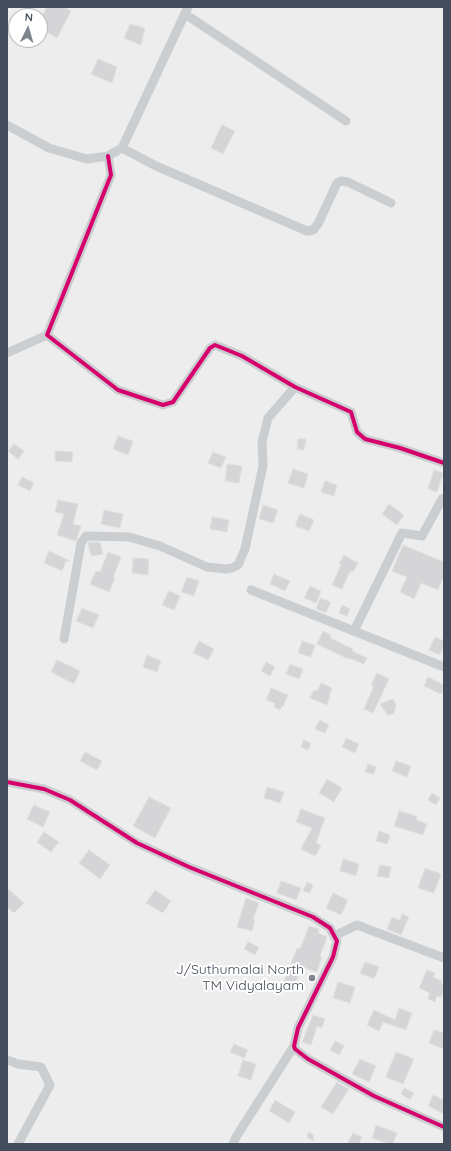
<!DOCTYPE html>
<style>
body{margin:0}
#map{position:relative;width:451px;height:1151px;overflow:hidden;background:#eeeded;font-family:Quicksand,sans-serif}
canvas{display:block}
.frame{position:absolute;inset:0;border:8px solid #434d5b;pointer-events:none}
.north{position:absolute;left:8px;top:8px;width:40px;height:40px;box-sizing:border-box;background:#fff;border:1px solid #b4b8bd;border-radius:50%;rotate:5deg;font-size:11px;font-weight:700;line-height:16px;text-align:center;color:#434d5b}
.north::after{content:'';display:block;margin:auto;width:14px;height:18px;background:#7f858e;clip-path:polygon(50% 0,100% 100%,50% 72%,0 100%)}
</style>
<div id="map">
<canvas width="451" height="1151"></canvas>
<div class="frame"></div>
<div class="north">N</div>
</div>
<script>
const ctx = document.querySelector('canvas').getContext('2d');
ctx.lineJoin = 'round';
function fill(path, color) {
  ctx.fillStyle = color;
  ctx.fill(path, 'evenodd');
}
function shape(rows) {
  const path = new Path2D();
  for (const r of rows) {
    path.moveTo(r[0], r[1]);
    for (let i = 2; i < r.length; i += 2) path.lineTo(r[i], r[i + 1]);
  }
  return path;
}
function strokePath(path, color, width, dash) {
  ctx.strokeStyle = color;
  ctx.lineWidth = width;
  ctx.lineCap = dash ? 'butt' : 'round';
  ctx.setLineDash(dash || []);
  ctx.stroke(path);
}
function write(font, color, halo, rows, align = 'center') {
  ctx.font = font + ' Quicksand,sans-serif';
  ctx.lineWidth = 4;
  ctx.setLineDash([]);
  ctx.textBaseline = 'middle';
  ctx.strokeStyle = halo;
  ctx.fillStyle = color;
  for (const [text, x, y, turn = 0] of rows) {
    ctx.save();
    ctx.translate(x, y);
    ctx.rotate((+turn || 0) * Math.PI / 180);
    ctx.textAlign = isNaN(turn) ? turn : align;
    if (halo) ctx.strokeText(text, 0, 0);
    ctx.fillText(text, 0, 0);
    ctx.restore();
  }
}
const building = shape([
 [47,7,64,7,71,11,57,38,40,28,40,20,47,7],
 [130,24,145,28,141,45,124,38,130,24],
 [98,59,117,67,112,83,91,74,98,59],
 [222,125,235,131,223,154,211,148,222,125],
 [118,436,133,441,128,455,113,449,118,436],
 [298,439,306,439,304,450,297,449,298,439],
 [14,444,24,451,18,459,8,451,14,444],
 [55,451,73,452,72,462,55,461,55,451],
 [213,452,226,457,221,468,208,463,213,452],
 [227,464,242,466,239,483,225,481,227,464],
 [293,469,308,474,304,488,288,483,293,469],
 [434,470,443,473,437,492,428,489,434,470],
 [22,477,34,483,30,491,18,485,22,477],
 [325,481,337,485,334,496,321,492,325,481],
 [58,500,78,504,73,524,81,526,76,541,57,535,64,514,55,512,58,500],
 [389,504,404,515,397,525,382,514,389,504],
 [263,505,278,510,273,523,259,519,263,505],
 [104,510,123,514,120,528,101,524,104,510],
 [300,514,314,520,309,531,295,526,300,514],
 [212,517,229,520,227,532,210,529,212,517],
 [89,542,100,542,103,554,91,556,88,543,89,542],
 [403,545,444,562,444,576,438,590,421,583,414,599,400,592,407,577,392,571,403,545],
 [49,551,70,561,66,561,62,571,44,563,49,551],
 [108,552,121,557,113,578,115,578,109,592,90,584,96,571,100,572,108,552],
 [344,555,358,563,353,572,350,571,342,589,332,585,341,565,339,564,344,555],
 [133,558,149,559,148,575,132,573,133,558],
 [274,574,290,581,285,591,270,584,274,574],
 [187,577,199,581,194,596,181,592,187,577],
 [310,586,321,591,316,603,304,598,310,586],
 [169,591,180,596,174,610,162,605,169,591],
 [320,598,331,602,326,613,316,609,320,598],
 [342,605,350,609,347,616,339,613,342,605],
 [82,608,99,615,93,628,76,621,82,608],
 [323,631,331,635,330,638,353,649,352,651,367,658,364,664,349,658,348,659,317,644,323,631],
 [435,637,444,641,444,644,440,655,429,650,435,637],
 [199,641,214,649,208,660,193,653,199,641],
 [302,641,315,645,311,657,298,653,302,641],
 [147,655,161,661,157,672,143,667,147,655],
 [57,660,80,671,74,684,51,672,57,660],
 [266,662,275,667,270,676,261,671,266,662],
 [290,664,303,669,299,679,286,674,290,664],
 [377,673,389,679,373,713,364,709,374,686,371,685,377,673],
 [428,677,444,685,444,689,441,694,424,686,428,677],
 [321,683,332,688,329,696,330,696,327,705,310,698,314,690,317,691,321,683],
 [271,688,288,695,283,707,282,706,280,710,274,707,275,703,266,700,271,688],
 [393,699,396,704,394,713,388,716,380,704,393,699],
 [320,720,329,725,325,733,315,729,320,720],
 [346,738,359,744,355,753,342,747,346,738],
 [304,740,311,743,308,750,301,747,304,740],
 [85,752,102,761,97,770,80,761,85,752],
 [396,761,411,766,407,777,392,771,396,761],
 [368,764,376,767,374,774,365,772,368,764],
 [327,779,342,788,334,802,319,793,327,779],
 [267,787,284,792,280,803,264,798,267,787],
 [432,793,440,798,436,805,428,800,432,793],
 [149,797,171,808,155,838,133,826,149,797],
 [34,805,50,812,43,827,27,819,34,805],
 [301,809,325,818,316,843,321,846,315,856,301,849,312,828,296,822,301,809],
 [399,811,417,816,416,820,427,824,423,835,394,826,399,811],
 [379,831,390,835,387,844,376,841,379,831],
 [44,832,59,842,51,852,37,842,44,832],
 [89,850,110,865,100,879,79,863,89,850],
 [343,859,359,864,356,876,340,871,343,859],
 [380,865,391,867,389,878,377,876,380,865],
 [425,868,441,874,434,893,418,888,425,868],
 [281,881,301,888,296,900,277,893,281,881],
 [307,882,313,885,310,893,303,891,307,882],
 [7,888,24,903,14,913,7,907,7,888],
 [155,890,171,901,163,913,146,903,155,890],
 [333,893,348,900,341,915,326,908,333,893],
 [246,898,259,903,253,919,255,920,252,931,237,927,246,898],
 [402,914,409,917,401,935,387,929,392,917,400,920,402,914],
 [309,926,319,929,318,933,327,937,320,956,322,957,317,972,302,967,292,991,282,987,297,948,300,949,309,926],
 [248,942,259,947,255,955,244,949,248,942],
 [365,962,379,967,374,979,360,973,365,962],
 [427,970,435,973,433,977,442,981,441,984,444,985,444,989,441,997,437,996,435,1002,428,999,430,993,419,988,427,970],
 [338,982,355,987,350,1003,333,998,338,982],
 [399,1008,412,1013,406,1030,383,1022,379,1031,367,1025,374,1010,395,1020,399,1008],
 [313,1015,325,1019,322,1028,317,1026,311,1045,302,1042,313,1015],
 [434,1030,444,1033,444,1049,429,1043,434,1030],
 [335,1041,344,1046,339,1055,330,1050,335,1041],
 [234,1044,248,1050,244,1058,230,1052,234,1044],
 [396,1052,414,1059,403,1084,386,1077,396,1052],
 [360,1059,376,1066,369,1082,352,1074,360,1059],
 [243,1060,256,1064,251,1080,238,1076,243,1060],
 [337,1082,349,1089,333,1114,321,1107,337,1082],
 [404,1088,414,1093,410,1100,401,1094,404,1088],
 [433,1095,444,1100,444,1114,428,1106,433,1095],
 [275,1100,295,1112,289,1123,269,1111,275,1100],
 [376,1125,397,1133,393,1144,390,1144,372,1138,376,1125],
 [309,1132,313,1134,314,1141,308,1138,307,1135,309,1132],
 [353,1133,362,1137,359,1144,347,1144,353,1133]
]);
fill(building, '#d5d5d7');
strokePath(building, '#dfdfe0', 1);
strokePath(shape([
 [185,14,346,121],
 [7,125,49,148,87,159,108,156,122,148,188,7],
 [122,148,156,166,307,231,313,230,318,224,337,183,341,181,348,182,391,203],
 [108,156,111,175,47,335,118,390,163,405,173,402,210,348,215,345,242,356,295,387,351,412,357,432,365,439,400,448,444,463],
 [7,353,47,335],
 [251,590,444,667],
 [354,631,402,533,422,536,442,499,444,498],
 [64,639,81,543,86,536,129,537,160,546,207,567,226,569,232,568,238,565,245,549,263,466,262,442,268,418,295,387],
 [7,782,44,789,70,800,137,843,189,867,313,917,330,928,337,941,333,957,298,1028,294,1046,295,1049,308,1059,374,1096,444,1127],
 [334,936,357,925,444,958],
 [7,1060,18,1064,41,1067,50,1085,18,1144],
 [233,1144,236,1137,294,1046]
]), '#cbced1', 9);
strokePath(shape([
 [108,156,111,175,47,335,118,390,163,405,173,402,210,348,215,345,242,356,295,387,351,412,357,432,365,439,400,448,444,463],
 [7,782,44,789,70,800,137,843,189,867,313,917,330,928,337,941,333,957,298,1028,294,1046,295,1049,308,1059,374,1096,444,1127]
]), '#d6006c', 4);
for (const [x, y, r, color] of [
 [312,978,4,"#7f858e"]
]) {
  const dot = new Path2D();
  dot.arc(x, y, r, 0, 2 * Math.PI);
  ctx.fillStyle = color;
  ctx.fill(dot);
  strokePath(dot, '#fff', 1.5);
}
write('14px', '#434d5b', '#fff', [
 ["J/Suthumalai North",304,970],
 ["TM Vidyalayam",304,986]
], 'right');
</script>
